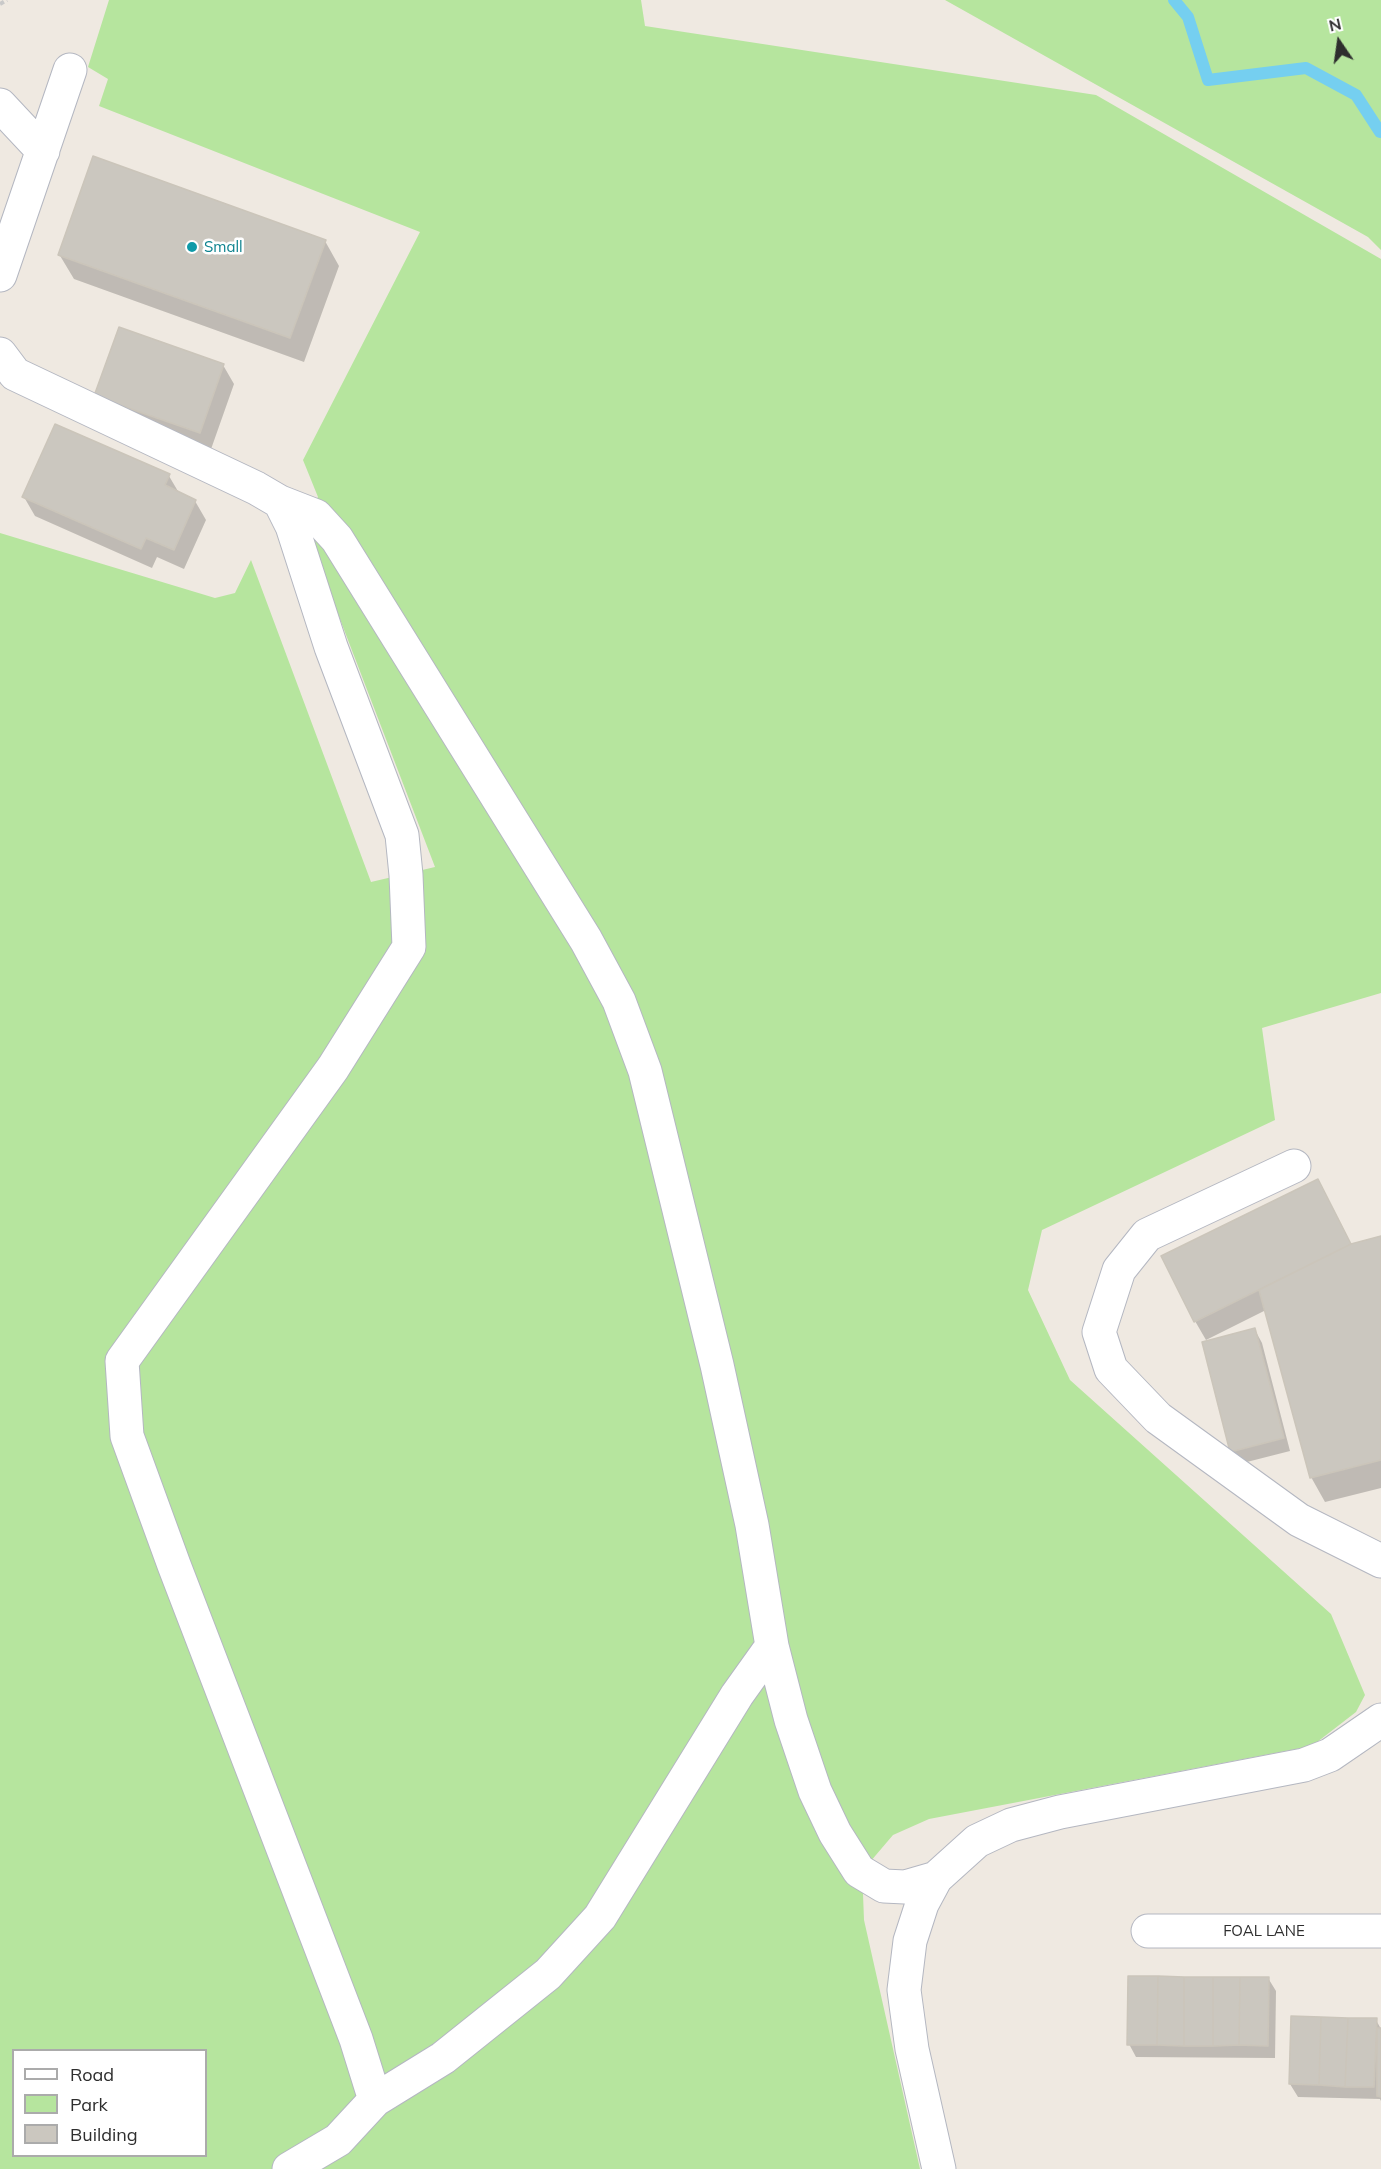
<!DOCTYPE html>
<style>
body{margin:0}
#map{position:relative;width:1381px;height:2169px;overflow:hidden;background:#efe9e1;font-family:Mulish,sans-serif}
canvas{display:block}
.legend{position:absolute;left:12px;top:2049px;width:195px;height:108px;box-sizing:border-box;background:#fff;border:2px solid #ababab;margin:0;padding:8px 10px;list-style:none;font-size:18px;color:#2e2e2e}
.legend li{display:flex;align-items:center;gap:12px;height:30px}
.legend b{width:30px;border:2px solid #ababab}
.north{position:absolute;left:1309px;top:12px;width:60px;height:60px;-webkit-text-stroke:4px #fff;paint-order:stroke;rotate:347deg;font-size:16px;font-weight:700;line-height:24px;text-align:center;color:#2e2e2e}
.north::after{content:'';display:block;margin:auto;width:21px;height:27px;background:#2e2e2e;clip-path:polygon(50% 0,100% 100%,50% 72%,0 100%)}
</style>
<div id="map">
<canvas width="1381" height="2169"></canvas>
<ul class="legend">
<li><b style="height:8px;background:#fff"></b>Road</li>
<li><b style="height:16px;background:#b6e59e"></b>Park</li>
<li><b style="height:16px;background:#cbc7bf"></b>Building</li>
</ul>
<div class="north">N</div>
</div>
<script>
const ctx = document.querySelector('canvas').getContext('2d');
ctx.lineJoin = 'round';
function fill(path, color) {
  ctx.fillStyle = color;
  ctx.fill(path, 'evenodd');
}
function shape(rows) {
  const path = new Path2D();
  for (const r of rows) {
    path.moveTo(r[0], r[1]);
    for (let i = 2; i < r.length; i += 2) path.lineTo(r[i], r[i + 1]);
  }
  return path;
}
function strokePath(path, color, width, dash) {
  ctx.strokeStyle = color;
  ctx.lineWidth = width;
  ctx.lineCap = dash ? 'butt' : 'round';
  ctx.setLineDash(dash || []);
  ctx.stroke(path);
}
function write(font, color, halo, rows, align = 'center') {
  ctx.font = font + ' Mulish,sans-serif';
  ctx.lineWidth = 5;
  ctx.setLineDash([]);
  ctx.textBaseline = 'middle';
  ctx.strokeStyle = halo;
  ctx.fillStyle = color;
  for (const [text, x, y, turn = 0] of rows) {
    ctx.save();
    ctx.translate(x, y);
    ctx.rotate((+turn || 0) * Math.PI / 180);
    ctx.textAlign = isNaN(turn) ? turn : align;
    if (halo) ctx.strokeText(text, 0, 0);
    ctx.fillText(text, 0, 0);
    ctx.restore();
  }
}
fill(shape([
 [109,0,641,0,645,26,1096,95,1381,259,1381,993,1262,1028,1275,1120,1042,1230,1028,1290,1070,1380,1331,1614,1365,1695,1356,1712,1312,1746,929,1819,893,1835,870,1862,863,1894,864,1920,920,2169,0,2169,0,533,215,598,235,593,251,560,371,882,435,867,302,520,318,497,303,460,420,232,99,106,108,79,88,67],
 [14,2050,206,2050,206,2156,14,2156],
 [945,0,1381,0,1381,250,1368,237]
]), '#b6e59e');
fill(shape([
 [325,241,339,266,304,362,74,279,59,254],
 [223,365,234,384,210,452,96,396],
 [169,476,179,493,195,501,206,520,184,569,157,557,152,568,35,516,24,497],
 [1328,1200,1351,1245,1381,1237,1381,1488,1325,1502,1311,1477,1266,1310,1206,1340,1195,1321],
 [1255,1330,1262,1343,1290,1451,1239,1464,1231,1451],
 [1268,1978,1276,1991,1275,2058,1136,2057,1129,2044],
 [1376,2020,1381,2029,1381,2101,1380,2099,1298,2097,1290,2084]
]), '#0003');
strokePath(shape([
 [1174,0,1188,17,1208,80,1306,68,1356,95,1380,132]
]), '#75cff0', 12);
const building = shape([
 [93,156,326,240,290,338,58,255,93,156],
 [119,327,224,364,200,433,94,396,119,327],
 [55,424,170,474,165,485,196,500,174,550,146,538,141,549,22,497,55,424],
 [1318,1179,1351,1244,1194,1322,1161,1256,1318,1179],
 [1381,1236,1381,1460,1310,1478,1259,1290,1351,1244,1381,1236],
 [1255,1328,1284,1438,1230,1452,1202,1342,1255,1328],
 [1128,1976,1158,1976,1157,2045,1127,2045,1128,1976],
 [1158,1976,1184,1977,1184,2046,1157,2045,1158,1976],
 [1184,1977,1213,1977,1213,2046,1184,2046,1184,1977],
 [1213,1977,1240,1977,1239,2045,1213,2046,1213,1977],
 [1240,1977,1269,1977,1268,2046,1239,2045,1240,1977],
 [1291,2016,1321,2017,1319,2085,1289,2084,1291,2016],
 [1321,2017,1348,2018,1345,2087,1319,2085,1321,2017],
 [1348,2018,1377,2018,1374,2087,1345,2087,1348,2018],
 [1377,2028,1381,2028,1381,2097,1377,2096,1377,2028]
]);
fill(building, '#cbc7bf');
strokePath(building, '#cbc5ba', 1.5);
const minor = shape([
 [0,105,43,151],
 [0,275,70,70],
 [0,354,15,374,256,488,280,502,292,526,331,647,402,835,406,875,409,947,333,1068,122,1361,127,1436,174,1565,356,2039,375,2100,338,2140,289,2169],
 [280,502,316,516,337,539,586,940,619,1001,645,1071,717,1365,752,1525,772,1646,791,1720,815,1791,835,1833,859,1871,884,1886,905,1887,936,1878],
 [1294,1166,1147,1235,1119,1270,1099,1332,1111,1369,1158,1418,1299,1520,1381,1561],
 [1148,1931,1381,1931],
 [375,2100,443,2058,548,1974,600,1917,737,1695,772,1646],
 [939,2169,912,2049,904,1990,910,1941,922,1904,936,1878,977,1841,1011,1825,1060,1812,1304,1765,1330,1755,1381,1720]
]);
strokePath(minor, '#b4b7c1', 35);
strokePath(shape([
 [0,4,7,0]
]), '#c9c9c9', 4, [4.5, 3]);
strokePath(minor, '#fff', 33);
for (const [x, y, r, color] of [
 [192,247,6,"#0f9aa8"]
]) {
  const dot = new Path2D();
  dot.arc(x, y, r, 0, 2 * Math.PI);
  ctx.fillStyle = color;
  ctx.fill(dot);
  strokePath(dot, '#fff', 2);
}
write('15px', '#0d838f', '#fff', [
 ["Small",204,247]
], 'left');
write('15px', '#2e2e2e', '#fff', [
 ["FOAL LANE",1264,1931]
]);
</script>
